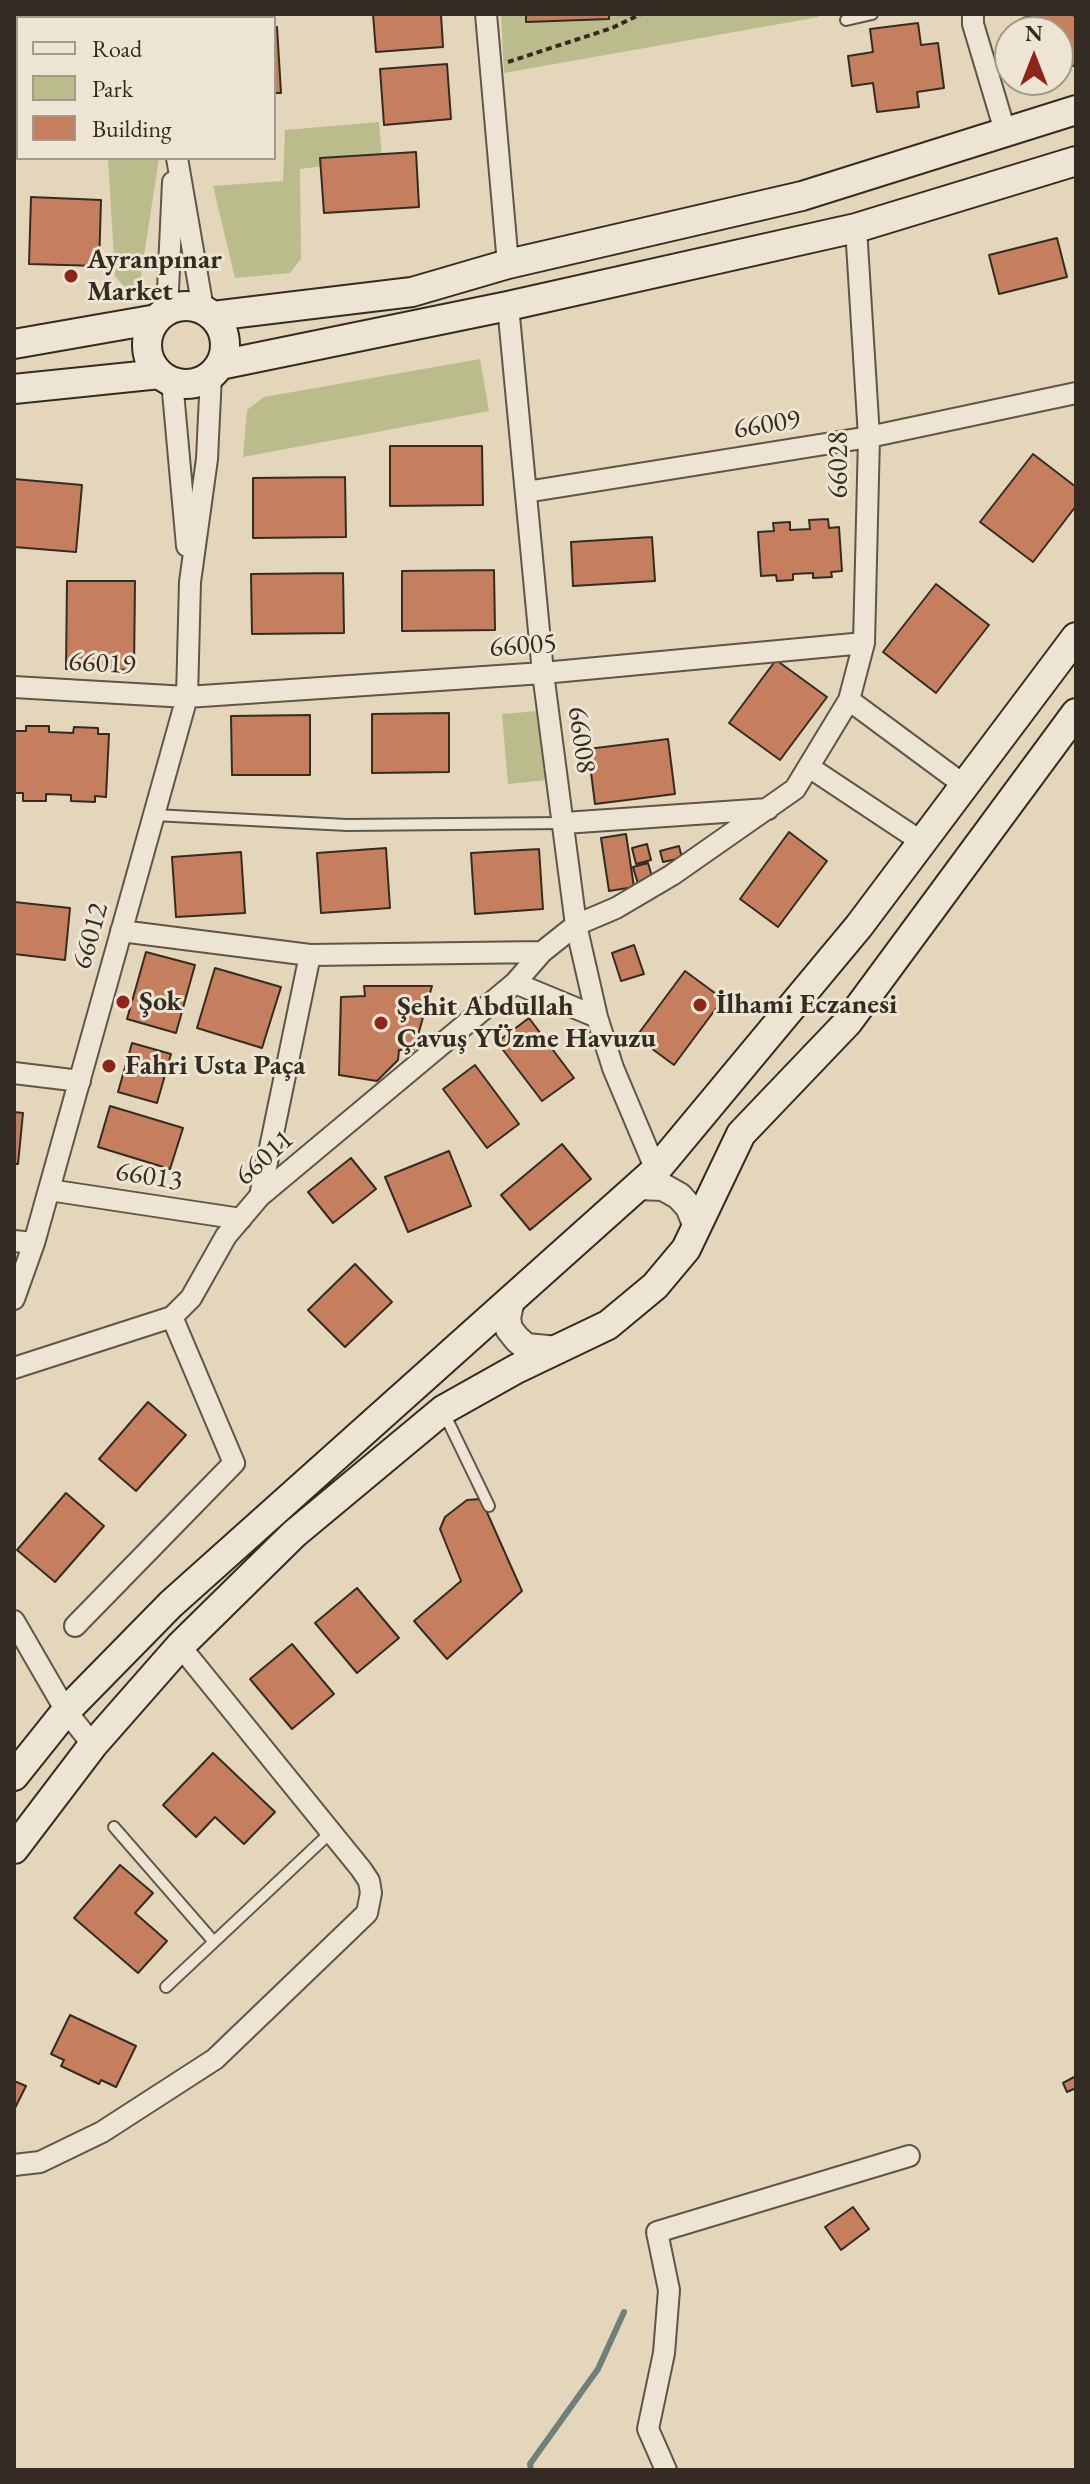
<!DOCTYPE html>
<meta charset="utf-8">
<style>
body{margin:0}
#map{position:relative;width:1090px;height:2484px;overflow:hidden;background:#e4d6bb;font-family:"EB Garamond",serif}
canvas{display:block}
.frame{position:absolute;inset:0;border:16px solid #342c22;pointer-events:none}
.legend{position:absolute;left:16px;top:16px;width:260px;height:144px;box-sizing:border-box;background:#ede4d3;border:2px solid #a39a8c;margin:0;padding:10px 14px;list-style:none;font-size:24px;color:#342c22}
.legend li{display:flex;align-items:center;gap:16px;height:40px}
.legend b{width:40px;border:2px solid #a39a8c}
.north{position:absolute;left:994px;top:16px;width:80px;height:80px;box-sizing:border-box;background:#ede4d3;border:2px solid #a39a8c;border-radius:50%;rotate:0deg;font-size:22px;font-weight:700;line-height:32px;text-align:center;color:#342c22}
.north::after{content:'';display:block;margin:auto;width:28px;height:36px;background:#8f2418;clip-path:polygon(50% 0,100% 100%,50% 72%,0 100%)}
</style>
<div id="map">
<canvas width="1090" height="2484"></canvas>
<div class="frame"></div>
<ul class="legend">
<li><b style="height:10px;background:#ede4d3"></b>Road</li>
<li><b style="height:22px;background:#bbbc8c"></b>Park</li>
<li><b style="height:22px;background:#c57f5f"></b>Building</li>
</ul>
<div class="north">N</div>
</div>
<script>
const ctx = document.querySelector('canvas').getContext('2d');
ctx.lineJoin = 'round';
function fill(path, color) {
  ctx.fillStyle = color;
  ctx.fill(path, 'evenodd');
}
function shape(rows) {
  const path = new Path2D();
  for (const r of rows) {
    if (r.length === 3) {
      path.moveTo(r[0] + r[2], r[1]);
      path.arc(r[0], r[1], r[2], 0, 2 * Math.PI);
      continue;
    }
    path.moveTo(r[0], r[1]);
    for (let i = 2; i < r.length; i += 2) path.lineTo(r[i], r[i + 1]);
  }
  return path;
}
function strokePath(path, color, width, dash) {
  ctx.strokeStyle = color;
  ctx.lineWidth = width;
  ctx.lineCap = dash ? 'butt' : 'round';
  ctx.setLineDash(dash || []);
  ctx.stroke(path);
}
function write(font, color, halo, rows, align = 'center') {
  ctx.font = font + ' "EB Garamond",serif';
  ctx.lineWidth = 6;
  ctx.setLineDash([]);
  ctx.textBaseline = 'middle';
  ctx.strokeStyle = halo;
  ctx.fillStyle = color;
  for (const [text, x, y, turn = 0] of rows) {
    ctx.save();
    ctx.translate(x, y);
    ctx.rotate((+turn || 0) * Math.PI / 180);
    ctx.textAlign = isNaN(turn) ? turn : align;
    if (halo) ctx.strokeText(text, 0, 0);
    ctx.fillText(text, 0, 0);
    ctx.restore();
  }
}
fill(shape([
 [501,14,818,14,819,17,504,73],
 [379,122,382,159,300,169,301,259,290,273,235,278,213,186,283,181,285,130],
 [108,158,159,158,140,282,130,293,115,276],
 [480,359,489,411,243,457,247,410,264,397],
 [538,711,547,780,508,784,502,714]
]), '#bbbc8c');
strokePath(shape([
 [531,2470,530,2464,598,2369,624,2312]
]), '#6f807b', 6);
const building = shape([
 [373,14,441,14,443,47,376,52,373,14],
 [526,14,609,14,609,19,526,22,526,14],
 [1039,14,1071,14,1076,17,1076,65,1058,70,1058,32,1010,32,1010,42,1008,37,1013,24,1023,18,1039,14],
 [918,23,921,45,938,43,944,88,917,92,919,107,877,112,873,83,852,86,848,56,873,52,870,29,918,23],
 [274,27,277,27,281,93,274,93,274,27],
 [447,64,451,119,384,125,380,69,447,64],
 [416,152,419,207,324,213,320,158,416,152],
 [31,197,101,200,99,266,29,264,31,197],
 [1057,238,1067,277,999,294,989,255,1057,238],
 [390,446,482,446,483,505,390,506,390,446],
 [1033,454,1076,487,1076,506,1033,562,980,522,1033,454],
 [345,477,346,537,253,538,253,478,345,477],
 [14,479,82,485,76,552,14,547,14,479],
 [828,519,829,528,839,527,842,571,831,572,832,577,813,578,813,573,793,574,793,580,777,581,776,575,761,576,758,532,774,531,773,523,790,522,790,530,810,529,809,520,828,519],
 [652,537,655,581,573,586,571,542,652,537],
 [494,570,495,630,402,631,402,571,494,570],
 [343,573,344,633,252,634,251,574,343,573],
 [67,581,135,581,134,670,66,669,67,581],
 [936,584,989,625,936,693,883,652,936,584],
 [776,660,827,697,780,760,729,723,776,660],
 [449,713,449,772,372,773,372,714,449,713],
 [310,715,310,775,232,775,231,716,310,715],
 [26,726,49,726,49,732,73,733,74,727,98,728,98,734,109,734,106,797,95,796,95,802,71,801,71,795,46,794,46,801,23,801,23,793,14,793,14,731,26,731,26,726],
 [668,739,675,794,595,804,588,749,668,739],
 [789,832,827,861,778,927,740,899,789,832],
 [626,834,634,887,609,891,601,838,626,834],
 [647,844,651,860,636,864,632,848,647,844],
 [679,846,682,858,663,862,660,851,679,846],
 [386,848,390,908,321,913,317,853,386,848],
 [539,849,543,909,475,914,471,853,539,849],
 [241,852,245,913,176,917,172,857,241,852],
 [648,863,653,880,638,884,633,867,648,863],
 [14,902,70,908,65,960,14,954,14,902],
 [634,945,644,974,621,981,612,953,634,945],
 [146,952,195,965,176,1033,127,1019,146,952],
 [215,968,281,987,262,1048,197,1028,215,968],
 [685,971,723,999,674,1065,636,1037,685,971],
 [364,986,432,986,414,1049,399,1050,398,1060,377,1081,339,1075,341,997,365,996,364,986],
 [529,1018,574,1078,542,1101,497,1042,529,1018],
 [132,1043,171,1054,157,1103,118,1092,132,1043],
 [475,1065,519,1124,487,1148,443,1089,475,1065],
 [110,1106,183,1128,170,1169,98,1147,110,1106],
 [14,1112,23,1113,18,1164,14,1164,14,1112],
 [562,1144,591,1179,530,1230,501,1195,562,1144],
 [449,1151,471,1206,408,1232,385,1177,449,1151],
 [351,1158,376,1189,333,1223,308,1192,351,1158],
 [355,1264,392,1302,345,1347,308,1310,355,1264],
 [148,1402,186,1435,136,1491,99,1459,148,1402],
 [66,1493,104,1526,55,1582,17,1550,66,1493],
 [481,1499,522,1591,447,1659,414,1621,461,1581,440,1529,445,1517,467,1500,481,1499],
 [357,1588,399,1638,357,1673,315,1623,357,1588],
 [292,1644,334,1694,292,1729,250,1679,292,1644],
 [213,1753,275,1812,244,1844,215,1817,196,1837,163,1805,213,1753],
 [120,1865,153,1893,135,1913,167,1941,138,1973,74,1918,120,1865],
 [70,2015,136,2046,116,2087,101,2080,99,2084,61,2066,64,2060,51,2054,70,2015],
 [1076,2076,1076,2088,1067,2092,1063,2083,1076,2076],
 [14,2081,26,2086,14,2110,14,2081],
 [853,2207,869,2229,841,2250,825,2227,853,2207]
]);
fill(building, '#c57f5f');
strokePath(building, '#342c22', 2);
const service = shape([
 [846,20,872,14],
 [154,815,347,825,563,823],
 [443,1411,489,1506],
 [114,1827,214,1942],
 [166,1987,330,1833]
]);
const minor = shape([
 [161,14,161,18],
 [486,14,508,264],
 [973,14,973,24,1005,131],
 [177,158,203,309],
 [508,306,543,673,576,925,597,1017,613,1068,656,1170],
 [167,311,173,182],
 [172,381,187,546],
 [526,492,869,437,1076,393],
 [14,687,187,697,543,673,864,643],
 [849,700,964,785],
 [809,767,922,842],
 [564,823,768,809],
 [121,931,310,955,542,952,576,925,616,908,672,875,795,789,849,700,864,643,869,437,856,228],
 [515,983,597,1017],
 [14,1073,80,1081],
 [49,1190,241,1219],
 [260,1196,310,955],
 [14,1241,34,1243],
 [14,1299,34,1243,187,697,190,582,207,459,211,375],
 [14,1368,172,1317,191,1298,226,1236,260,1196,515,983,542,952],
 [14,1621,66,1711,93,1745],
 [75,1626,234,1463,172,1317],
 [14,2165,40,2162,102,2132,215,2059,367,1913,371,1893,369,1881,361,1869,180,1646],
 [666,2470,648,2429,664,2353,669,2290,657,2232,909,2156]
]);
const tertiary = shape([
 [637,1186,663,1187,679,1196,689,1207,696,1224],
 [511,1300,507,1318,509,1329,517,1339,526,1347,558,1350]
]);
const secondary = shape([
 [186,345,39],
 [213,316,412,292,508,264,802,196,1076,110],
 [14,344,157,319],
 [220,365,508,306,856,228,1076,161],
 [14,389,160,374],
 [14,1776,66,1711,171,1604,656,1170,859,926,1076,637],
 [14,1849,93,1745,180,1646,294,1534,443,1410,516,1369,608,1325,655,1286,686,1249,741,1134,848,1022,1076,713]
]);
strokePath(service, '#605648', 14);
strokePath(minor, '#605648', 24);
strokePath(tertiary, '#605648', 30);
strokePath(secondary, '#342c22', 32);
strokePath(shape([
 [508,62,612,28,641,14]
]), '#342c22', 4, [6, 4]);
strokePath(service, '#ede4d3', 10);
strokePath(minor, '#ede4d3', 20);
strokePath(tertiary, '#ede4d3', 26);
strokePath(secondary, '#ede4d3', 28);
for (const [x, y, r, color] of [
 [71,276,8,"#8f2418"],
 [123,1002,8,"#8f2418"],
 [700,1005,8,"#8f2418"],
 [381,1023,8,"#8f2418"],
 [109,1066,8,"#8f2418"]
]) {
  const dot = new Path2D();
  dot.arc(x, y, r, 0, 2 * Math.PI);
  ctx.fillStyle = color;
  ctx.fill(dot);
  strokePath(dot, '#ede4d3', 3);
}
write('bold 28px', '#342c22', '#ede4d3', [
 ["Ayranpınar",87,260],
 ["Market",87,292],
 ["Şok",139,1002],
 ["İlhami Eczanesi",716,1005],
 ["Şehit Abdullah",397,1007],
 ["Çavuş YÜzme Havuzu",397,1039],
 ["Fahri Usta Paça",125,1066]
], 'left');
write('28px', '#342c22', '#ede4d3', [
 ["66009",767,425,-9],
 ["66028",839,465,-90],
 ["66005",523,646,-4],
 ["66019",102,664,3],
 ["66008",581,740,82],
 ["66012",91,936,-74],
 ["66011",265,1158,-42],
 ["66013",149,1177,9]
]);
</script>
